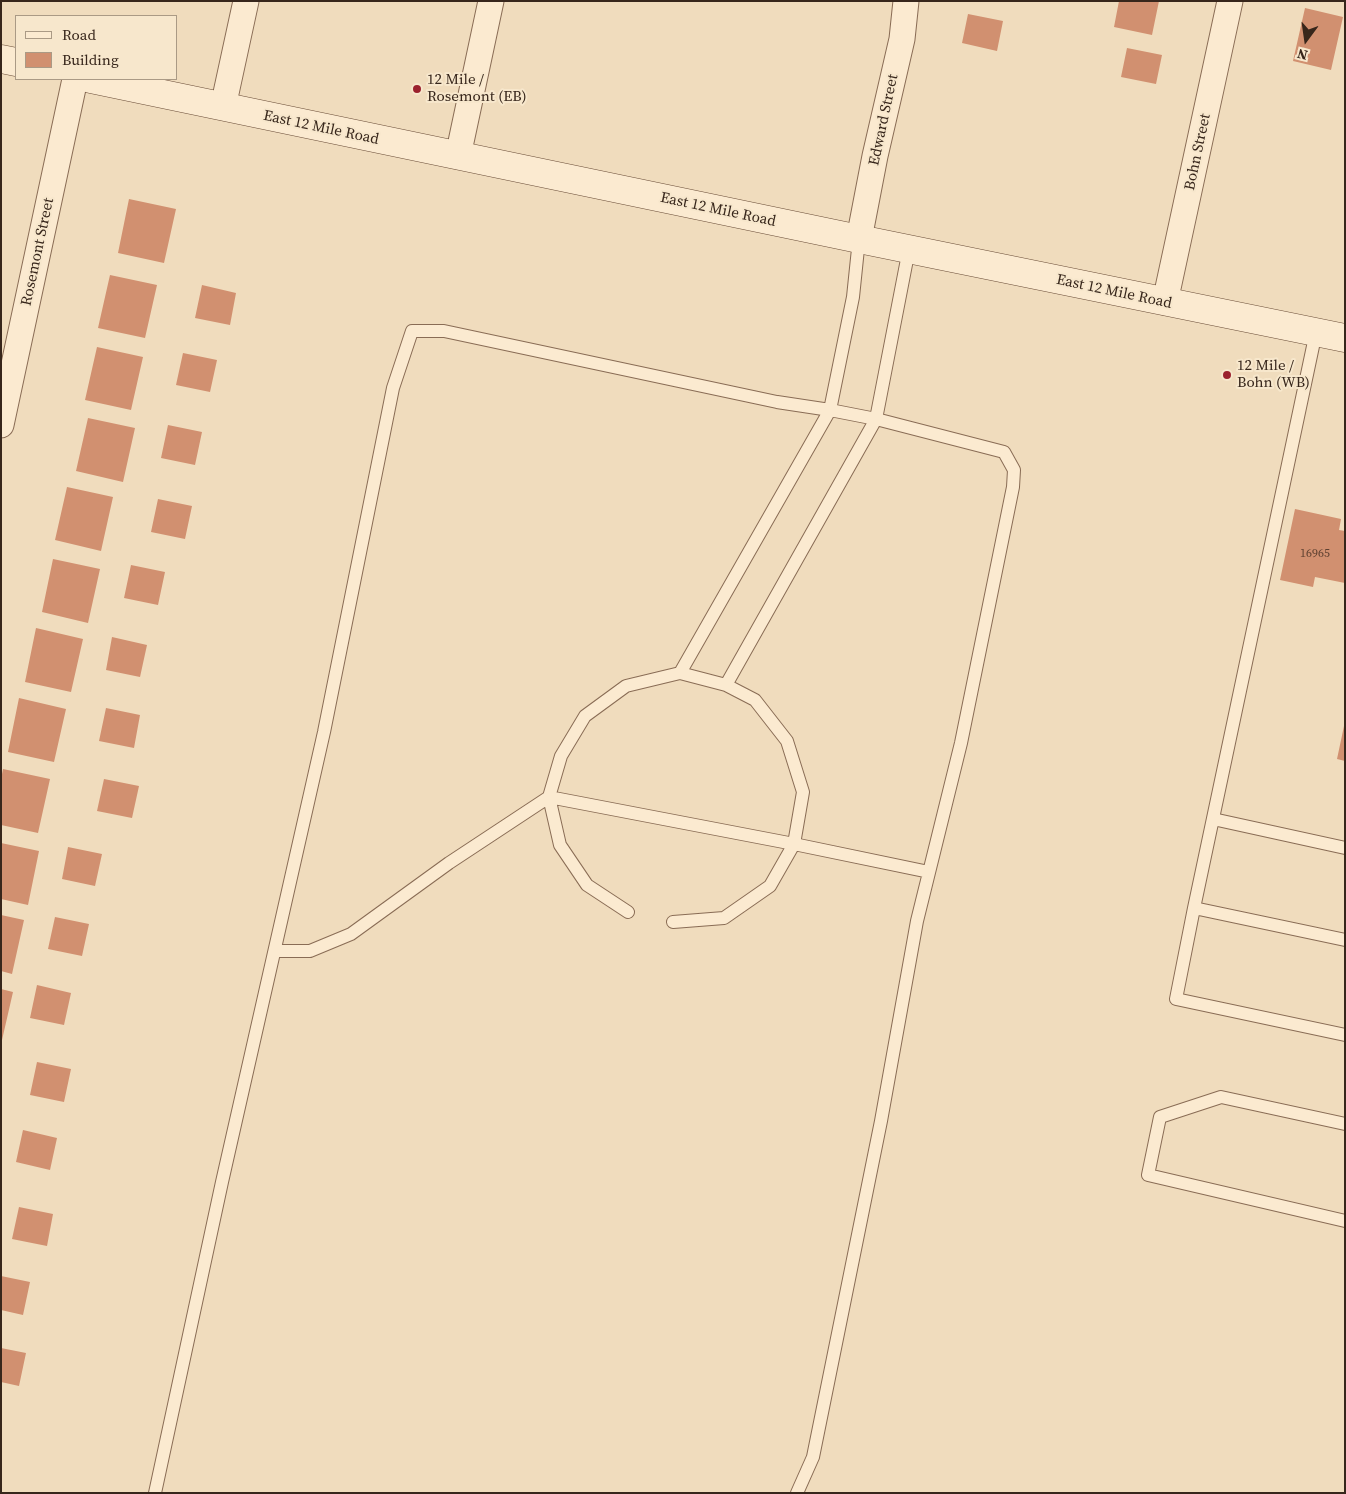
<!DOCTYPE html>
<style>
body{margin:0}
#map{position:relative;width:1346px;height:1494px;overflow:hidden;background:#f0dcbd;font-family:"Source Serif 4",serif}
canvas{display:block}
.frame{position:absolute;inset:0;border:2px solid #37261b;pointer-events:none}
.legend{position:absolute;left:15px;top:15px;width:162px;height:65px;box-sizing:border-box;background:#f7e7cc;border:1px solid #aa9a85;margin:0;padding:6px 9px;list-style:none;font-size:15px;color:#37261b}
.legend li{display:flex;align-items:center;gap:10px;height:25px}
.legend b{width:25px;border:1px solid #aa9a85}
.north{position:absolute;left:1281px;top:15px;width:50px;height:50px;-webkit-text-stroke:4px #f7e7cc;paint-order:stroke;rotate:194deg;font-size:14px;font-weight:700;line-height:20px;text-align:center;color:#37261b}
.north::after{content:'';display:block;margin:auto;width:18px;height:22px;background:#37261b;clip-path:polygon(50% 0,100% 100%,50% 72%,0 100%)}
</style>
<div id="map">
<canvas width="1346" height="1494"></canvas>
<div class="frame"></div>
<ul class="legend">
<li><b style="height:6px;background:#fbead0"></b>Road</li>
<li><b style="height:14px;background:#d19070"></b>Building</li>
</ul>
<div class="north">N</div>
</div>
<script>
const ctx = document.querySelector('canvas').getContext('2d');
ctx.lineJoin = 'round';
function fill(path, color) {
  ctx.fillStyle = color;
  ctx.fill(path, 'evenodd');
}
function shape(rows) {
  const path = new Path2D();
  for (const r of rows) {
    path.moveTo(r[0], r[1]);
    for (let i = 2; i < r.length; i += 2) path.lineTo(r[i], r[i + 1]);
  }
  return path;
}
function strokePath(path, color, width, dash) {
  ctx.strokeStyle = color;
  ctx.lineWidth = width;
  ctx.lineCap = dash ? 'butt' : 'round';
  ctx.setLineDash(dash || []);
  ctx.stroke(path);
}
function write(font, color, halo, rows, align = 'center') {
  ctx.font = font + ' "Source Serif 4",serif';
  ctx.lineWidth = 4;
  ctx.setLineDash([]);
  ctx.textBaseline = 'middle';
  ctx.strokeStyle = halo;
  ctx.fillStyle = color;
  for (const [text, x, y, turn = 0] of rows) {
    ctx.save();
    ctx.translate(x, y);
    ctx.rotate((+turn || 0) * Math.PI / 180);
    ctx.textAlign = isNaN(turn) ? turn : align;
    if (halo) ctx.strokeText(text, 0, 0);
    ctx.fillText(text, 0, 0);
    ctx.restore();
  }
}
fill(shape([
 [1119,1,1159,1,1152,35,1114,27],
 [1305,8,1343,17,1331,70,1293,61],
 [968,14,1003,21,997,51,962,43],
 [1127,48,1162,55,1156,84,1121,77],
 [129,199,176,209,164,263,118,253],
 [110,275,157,285,145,338,98,328],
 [202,285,236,293,230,325,195,318],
 [97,347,143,357,131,410,85,400],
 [183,353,217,360,210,392,176,385],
 [88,418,135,428,123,482,76,471],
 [168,425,202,432,195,465,161,458],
 [67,487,113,497,101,551,55,540],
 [158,499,192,506,185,539,151,532],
 [1295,509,1341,519,1339,530,1345,531,1345,583,1315,577,1313,587,1280,580],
 [53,559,100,569,88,623,42,612],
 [131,565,165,572,158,605,124,598],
 [36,628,83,639,71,692,25,682],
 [112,637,147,645,140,677,106,670],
 [19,698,66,709,54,762,8,752],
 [106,708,140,715,134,748,99,741],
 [1344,726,1345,726,1345,761,1337,759],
 [3,769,50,779,38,833,1,825,1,779],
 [104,779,139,786,132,818,97,811],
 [1,843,39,851,28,905,1,899],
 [68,847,102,854,95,886,62,879],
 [1,915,24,920,12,974,1,971],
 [55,917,89,924,82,956,48,949],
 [37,985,71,993,64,1025,30,1018],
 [1,989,13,992,2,1040,1,1040],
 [37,1062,71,1069,64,1102,30,1095],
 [23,1130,57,1138,50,1170,16,1162],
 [19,1207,53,1214,47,1246,12,1239],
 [1,1276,30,1282,23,1315,1,1310],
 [1,1348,26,1353,19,1386,1,1382]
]), '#d19070');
const service = shape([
 [1316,332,1194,908,1176,999,1345,1035],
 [680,673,830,410,853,297,859,239],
 [726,685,876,419,909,249],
 [1213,819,1345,848],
 [1194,908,1345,940],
 [628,912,587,885,560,845,549,797,561,756,585,716,626,686,680,673,726,685,755,700,787,741,803,792,794,844,770,886,724,918,673,922],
 [275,951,310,951,351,934,449,863,549,797,794,844,929,872],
 [1345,1124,1221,1097,1160,1117,1148,1175,1345,1221],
 [155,1493,222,1182,324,732,393,388,412,331,444,331,777,402,830,410,876,419,1004,452,1014,470,1013,487,961,743,917,921,881,1121,813,1457,797,1493]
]);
const minor = shape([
 [223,107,246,1],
 [458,156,491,1],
 [859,239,875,156,902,39,906,1],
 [1165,302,1230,1],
 [1,425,75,79]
]);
const secondary = shape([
 [1,59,16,62],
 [91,79,859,239,1345,338]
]);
strokePath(service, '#896c55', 14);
strokePath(minor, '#896c55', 27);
strokePath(secondary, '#6a4d38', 29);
strokePath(service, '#fbead0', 12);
strokePath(minor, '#fbead0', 25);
strokePath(secondary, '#fbead0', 28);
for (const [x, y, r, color] of [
 [417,89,5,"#9b212d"],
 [1227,375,5,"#9b212d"]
]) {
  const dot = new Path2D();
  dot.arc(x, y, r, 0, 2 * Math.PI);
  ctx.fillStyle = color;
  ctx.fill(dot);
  strokePath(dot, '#f7e7cc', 2);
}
write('12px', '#5e4030', null, [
 ["16965",1315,554]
]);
write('15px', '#37261b', '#f7e7cc', [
 ["12 Mile /",427,80],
 ["Rosemont (EB)",427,97],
 ["12 Mile /",1237,366],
 ["Bohn (WB)",1237,383]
], 'left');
write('15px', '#37261b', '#f7e7cc', [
 ["Edward Street",884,120,-78],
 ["East 12 Mile Road",321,128,12],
 ["Bohn Street",1198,152,-78],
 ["East 12 Mile Road",718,210,12],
 ["Rosemont Street",38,252,-78],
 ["East 12 Mile Road",1114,292,12]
]);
</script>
